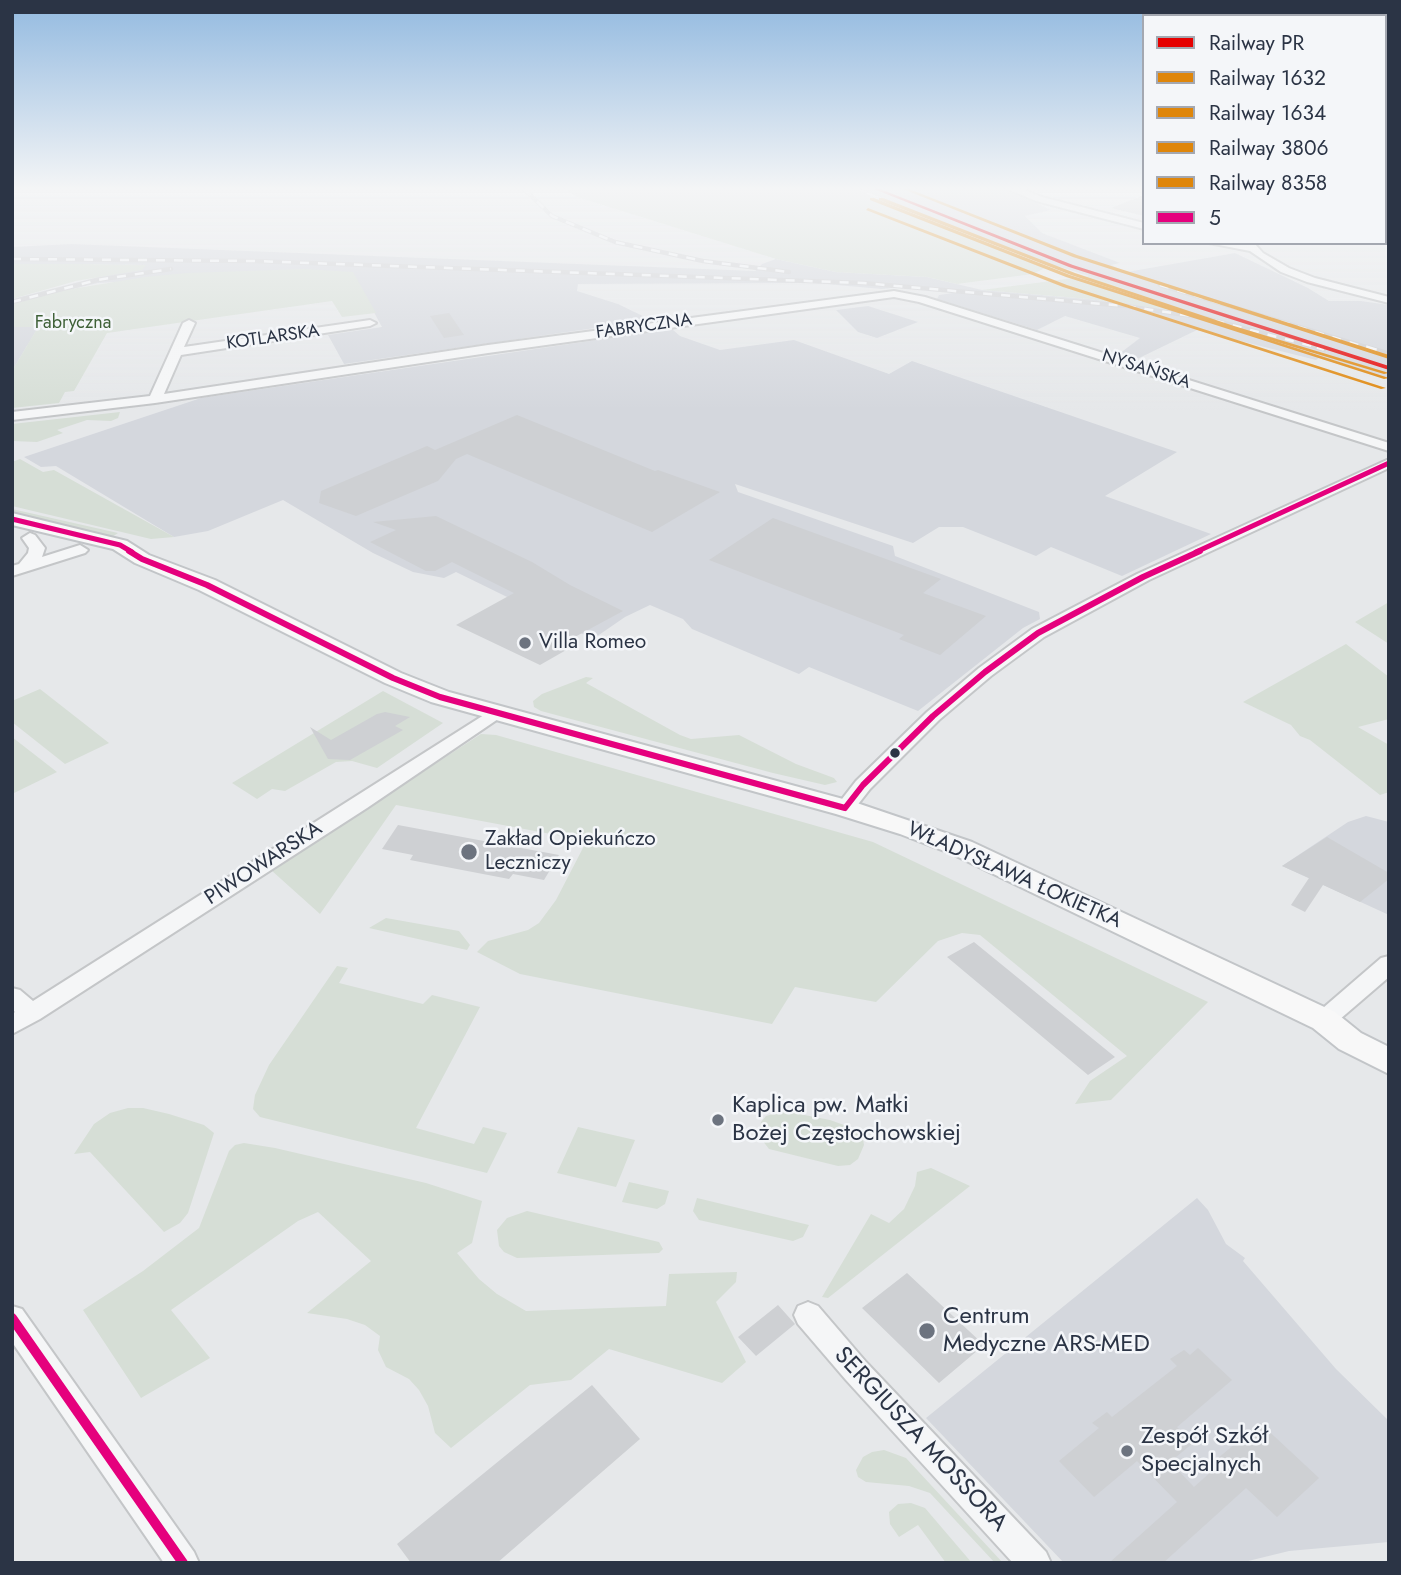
<!DOCTYPE html>
<meta charset="utf-8">
<style>
body{margin:0}
#map{position:relative;width:1401px;height:1575px;overflow:hidden;background:#e6e8ea;font-family:Jost,sans-serif}
canvas{display:block}
.frame{position:absolute;inset:0;border:14px solid #2b3445;pointer-events:none}
.legend{position:absolute;left:1142px;top:14px;width:245px;height:231px;box-sizing:border-box;background:#f4f6f9;border:2px solid #a4a8b1;margin:0;padding:9px 12px;list-style:none;font-size:21px;color:#2b3445}
.legend li{display:flex;align-items:center;gap:14px;height:35px}
.legend b{width:35px;border:2px solid #a4a8b1}
</style>
<div id="map">
<canvas width="1401" height="1575"></canvas>
<div class="frame"></div>
<ul class="legend">
<li><b style="height:9px;background:#e50000"></b>Railway PR</li>
<li><b style="height:9px;background:#df860a"></b>Railway 1632</li>
<li><b style="height:9px;background:#df860a"></b>Railway 1634</li>
<li><b style="height:9px;background:#df860a"></b>Railway 3806</li>
<li><b style="height:9px;background:#df860a"></b>Railway 8358</li>
<li><b style="height:9px;background:#e5007d"></b>5</li>
</ul>
</div>
<script>
const ctx = document.querySelector('canvas').getContext('2d');
ctx.lineJoin = 'round';
function fill(path, color) {
  ctx.fillStyle = color;
  ctx.fill(path, 'evenodd');
}
function shape(rows) {
  const path = new Path2D();
  for (const r of rows) {
    path.moveTo(r[0], r[1]);
    for (let i = 2; i < r.length; i += 2) path.lineTo(r[i], r[i + 1]);
  }
  return path;
}
function strokePath(path, color, width, dash) {
  ctx.strokeStyle = color;
  ctx.lineWidth = width;
  ctx.lineCap = dash ? 'butt' : 'round';
  ctx.setLineDash(dash || []);
  ctx.stroke(path);
}
function write(font, color, halo, rows, align = 'center') {
  ctx.font = font + ' Jost,sans-serif';
  ctx.lineWidth = 5;
  ctx.setLineDash([]);
  ctx.textBaseline = 'middle';
  ctx.strokeStyle = halo;
  ctx.fillStyle = color;
  for (const [text, x, y, turn = 0] of rows) {
    ctx.save();
    ctx.translate(x, y);
    ctx.rotate((+turn || 0) * Math.PI / 180);
    ctx.textAlign = isNaN(turn) ? turn : align;
    if (halo) ctx.strokeText(text, 0, 0);
    ctx.fillText(text, 0, 0);
    ctx.restore();
  }
}
fill(shape([
 [860,189,1006,189,1051,210,1025,216,1042,233,1120,263,1111,265,1127,272,1235,253,1308,288,1329,301,1361,301,1389,305,1389,380,1319,358,1316,360,1197,330,1135,360,1119,354,1140,338,1065,316,1037,330,937,299,939,295,959,292,900,287,882,289,814,283,578,284,577,291,618,304,651,320,344,364,328,335,382,327,352,272,98,283,12,304,12,299,145,265,12,264,12,247,71,244,755,271,762,264,776,259,836,272,927,277,982,290,1089,299,1186,312,1089,276,1057,266,1049,266],
 [868,306,918,322,877,338,858,332,836,310],
 [39,326,12,371,12,327],
 [672,329,680,336,720,350,794,340,889,374,912,361,1177,452,1105,496,1211,534,1122,576,1051,547,1036,556,963,527,939,527,913,543,735,484,738,492,893,546,895,556,1039,612,1040,619,1023,628,918,711,809,667,799,674,692,629,683,619,650,605,625,617,593,639,456,572,444,578,413,572,373,553,283,500,208,531,174,537,56,466,41,467,24,457,201,398],
 [1366,816,1389,822,1389,915,1282,866,1348,822],
 [1197,1198,1208,1210,1226,1244,1245,1258,1243,1261,1336,1369,1389,1421,1389,1542,1289,1551,1240,1563,1064,1563,926,1418]
]), '#d4d7dd');
fill(shape([
 [565,189,856,189,912,215,1045,268,1033,274,957,284,927,277,836,272,776,259,577,197],
 [12,264,82,264,146,265,142,270,76,281,12,299],
 [304,269,353,272,376,313,342,317,332,301,107,333,74,391,65,392,59,403,12,408,12,371,38,327,12,327,12,304,65,290,145,277,187,273],
 [1089,276,1191,313,1089,299,982,290],
 [120,412,118,418,111,421,87,420,57,430,63,433,37,442,12,441,12,424],
 [20,459,43,472,54,470,174,537,151,539,12,506,12,462],
 [12,509,118,533,112,537,12,514],
 [1389,602,1389,644,1355,622],
 [1346,644,1389,677,1389,719,1358,727,1389,745,1389,792,1380,795,1310,740,1300,736,1291,725,1243,702],
 [586,677,593,678,586,683,680,735,691,739,739,735,796,764,834,778,837,782,825,785,773,773,541,711,534,707,533,701,542,694],
 [40,689,109,743,65,764,12,722,12,701],
 [383,691,443,723,377,768,352,761,336,762,285,791,272,789,257,799,232,783],
 [481,734,496,735,873,842,1208,1002,1111,1100,1075,1104,1090,1081,1127,1056,980,935,962,933,938,941,876,1002,795,987,772,1024,520,974,477,952,488,941,528,930,539,923,556,900,584,846,567,837,396,805,320,914,271,870],
 [12,737,57,772,12,794],
 [386,918,459,931,470,945,467,950,369,928],
 [337,966,348,968,339,983,423,1004,432,995,480,1007,416,1128,474,1144,483,1127,507,1133,487,1173,260,1117,253,1109,255,1095,269,1065],
 [128,1108,143,1108,169,1114,204,1125,214,1133,188,1213,180,1223,164,1232,90,1152,74,1154,94,1124,110,1113],
 [784,1111,830,1120,855,1129,863,1139,864,1145,858,1159,850,1165,838,1166,769,1149,759,1136,761,1122,766,1116],
 [578,1127,635,1140,616,1187,557,1173],
 [244,1143,275,1148,426,1183,482,1201,472,1243,457,1253,479,1279,497,1294,526,1311,666,1306,669,1274,737,1272,736,1282,716,1302,746,1362,722,1383,609,1349,571,1380,530,1385,451,1448,435,1433,428,1406,419,1390,409,1379,386,1367,378,1350,380,1336,365,1325,347,1319,307,1313,371,1261,318,1212,298,1221,171,1310,210,1358,141,1398,83,1310,143,1271,199,1228,229,1151,235,1145],
 [931,1168,970,1186,828,1298,822,1297,871,1214,889,1223,904,1209,915,1186,917,1172],
 [629,1182,669,1191,665,1204,657,1209,622,1202],
 [697,1198,809,1225,803,1237,793,1241,699,1220,693,1211],
 [527,1211,659,1242,663,1249,659,1253,517,1258,504,1252,499,1246,497,1230,507,1218],
 [884,1450,906,1458,1003,1563,995,1563,930,1493,909,1486,866,1482,858,1477,856,1470,863,1457,872,1452],
 [911,1503,925,1508,972,1563,946,1563,918,1525,899,1537,890,1524,889,1512,898,1504]
]), '#d6ded6');
fill(shape([
 [1144,195,1144,216,1111,208],
 [449,313,464,335,444,338,430,316],
 [517,415,655,471,658,470,720,492,652,532,467,454,456,459,438,481,356,516,319,503,321,491,427,446,435,450],
 [436,516,532,562,570,585,623,611,560,645,568,649,540,665,456,625,514,593,452,562,435,571,426,571,370,542,396,530,373,522],
 [773,518,941,579,923,593,986,616,940,655,899,639,904,635,709,560],
 [385,712,410,717,395,726,403,730,350,760,328,759,310,727,331,740,377,714],
 [398,825,559,855,544,880,513,874,509,879,410,860,413,855,382,849],
 [1327,837,1389,873,1389,879,1360,902,1323,885,1305,912,1291,905,1309,878,1282,866],
 [974,942,1115,1057,1088,1075,947,957],
 [907,1273,984,1345,939,1383,862,1308],
 [778,1305,795,1324,756,1356,738,1337],
 [1198,1348,1232,1380,1177,1427,1193,1443,1170,1462,1194,1487,1221,1463,1217,1459,1260,1423,1319,1478,1277,1517,1246,1488,1163,1563,1109,1563,1177,1502,1137,1461,1094,1497,1059,1461,1099,1428,1092,1423,1107,1412,1112,1417,1177,1366,1170,1359,1184,1350,1190,1355],
 [592,1385,640,1439,497,1563,411,1563,397,1544]
]), '#ced0d3');
const minor = shape([
 [1008,189,1021,189,1042,197,1144,223,1144,229,1036,201,1008,189],
 [1209,243,1254,243,1263,253,1289,268,1315,278,1389,297,1389,303,1307,282,1281,272,1250,251,1209,243],
 [894,291,925,297,1389,443,1389,451,919,302,894,297,488,353,155,403,12,420,12,412,150,396,183,323,189,320,195,323,184,347,370,320,376,323,370,326,181,355,164,394,488,345,894,291],
 [1389,459,1389,468,1149,580,1044,637,991,676,939,720,870,789,852,812,838,812,835,808,856,781,927,712,979,668,1032,629,1137,574,1389,459],
 [30,533,35,535,45,548,42,557,80,545,88,550,85,553,12,576,12,566,19,564,28,553,29,548,22,538,30,533],
 [495,708,504,713,501,717,367,808,40,1019,12,1034,12,1014,15,1012,12,1009,12,988,20,990,33,1001,495,708],
 [1389,956,1389,977,1332,1026,1324,1029,1316,1026,1312,1020,1316,1014,1381,958,1389,956],
 [808,1302,818,1306,866,1362,1046,1552,1051,1563,1013,1563,846,1380,798,1324,794,1315,798,1306,808,1302],
 [12,1306,22,1309,194,1552,199,1563,164,1563,12,1342,12,1306]
]);
const major = shape([
 [12,513,127,541,149,555,215,580,401,673,449,692,854,802,972,842,1335,1012,1361,1033,1389,1047,1389,1074,1339,1049,1313,1028,952,854,900,834,836,814,431,702,385,683,199,590,135,563,113,549,12,525,12,513]
]);
strokePath(minor, '#c4c6c8', 4);
strokePath(major, '#c2c5c8', 4);
fill(minor, '#f5f6f7');
fill(major, '#f8f8f8');
const railFar1 = shape([
 [524,189,552,216,615,242,703,261,789,272],
 [12,259,254,261,863,283,1126,306,1205,318,1323,349],
 [1160,285,1372,349],
 [12,302,97,280,171,269]
]);
const rail = shape([
 [1317,347,1324,349],
 [1366,347,1389,354]
]);
strokePath(railFar1, '#cecfd2', 4.5);
strokePath(rail, '#cecfd2', 5);
strokePath(railFar1, '#f4f6f9', 2.5, [9]);
strokePath(rail, '#f4f6f9', 3.5, [11]);
strokePath(shape([
 [12,519,120,545,132,552],
 [1196,552,1389,463]
]), '#e5007d', 5);
strokePath(shape([
 [129,551,142,559,207,585,393,678,440,697,845,808],
 [845,808,863,785,933,716,985,672,1038,633,1143,577,1200,551]
]), '#e5007d', 6);
strokePath(shape([
 [12,1318,183,1563]
]), '#e5007d', 10);
fill(shape([
 [874,189,880,189,1073,265,1389,366,1389,370,1069,267,874,189]
]), '#e50000');
fill(shape([
 [870,198,874,198,1070,275,1389,378,1384,379,1066,277,870,200,870,198]
]), '#df860a');
fill(shape([
 [903,189,909,189,1077,255,1389,355,1389,359,1073,257,903,189]
]), '#df860a');
fill(shape([
 [868,208,1067,285,1386,388,1381,389,1063,287,866,210,868,208]
]), '#df860a');
fill(shape([
 [879,198,883,198,1075,273,1234,326,1389,373,1384,374,1230,328,1071,275,879,200,879,198]
]), '#df860a');
const sky = ctx.createLinearGradient(0, 0, 0, 410);
sky.addColorStop(0, '#93bae0');
sky.addColorStop(0.46, '#f4f5f6');
sky.addColorStop(1, '#f4f5f600');
ctx.fillStyle = sky;
ctx.fillRect(0, 0, 1401, 410);
for (const [x, y, r, color] of [
 [525,643,7,"#6c737f"],
 [895,753,6,"#2b3445"],
 [469,852,9,"#6c737f"],
 [718,1120,7,"#6c737f"],
 [927,1331,9,"#6c737f"],
 [1127,1451,7,"#6c737f"]
]) {
  const dot = new Path2D();
  dot.arc(x, y, r, 0, 2 * Math.PI);
  ctx.fillStyle = color;
  ctx.fill(dot);
  strokePath(dot, '#f4f6f9', 2.5);
}
write('18px', '#3f6138', '#f4f6f9', [
 ["Fabryczna",73,324]
]);
write('18px', '#2b3445', '#f4f6f9', [
 ["FABRYCZNA",644,327,-8],
 ["KOTLARSKA",273,338,-8],
 ["NYSAŃSKA",1146,370,18]
]);
write('21px', '#2b3445', '#f4f6f9', [
 ["Villa Romeo",539,643],
 ["Zakład Opiekuńczo",485,840],
 ["Leczniczy",485,864]
], 'left');
write('21px', '#2b3445', '#f4f6f9', [
 ["PIWOWARSKA",264,864,-33],
 ["WŁADYSŁAWA ŁOKIETKA",1014,876,24]
]);
write('24px', '#2b3445', '#f4f6f9', [
 ["Kaplica pw. Matki",732,1106],
 ["Bożej Częstochowskiej",732,1134],
 ["Centrum",943,1317],
 ["Medyczne ARS-MED",943,1345],
 ["Zespół Szkół",1141,1437],
 ["Specjalnych",1141,1465]
], 'left');
write('24px', '#2b3445', '#f4f6f9', [
 ["SERGIUSZA MOSSORA",920,1440,47]
]);
</script>
